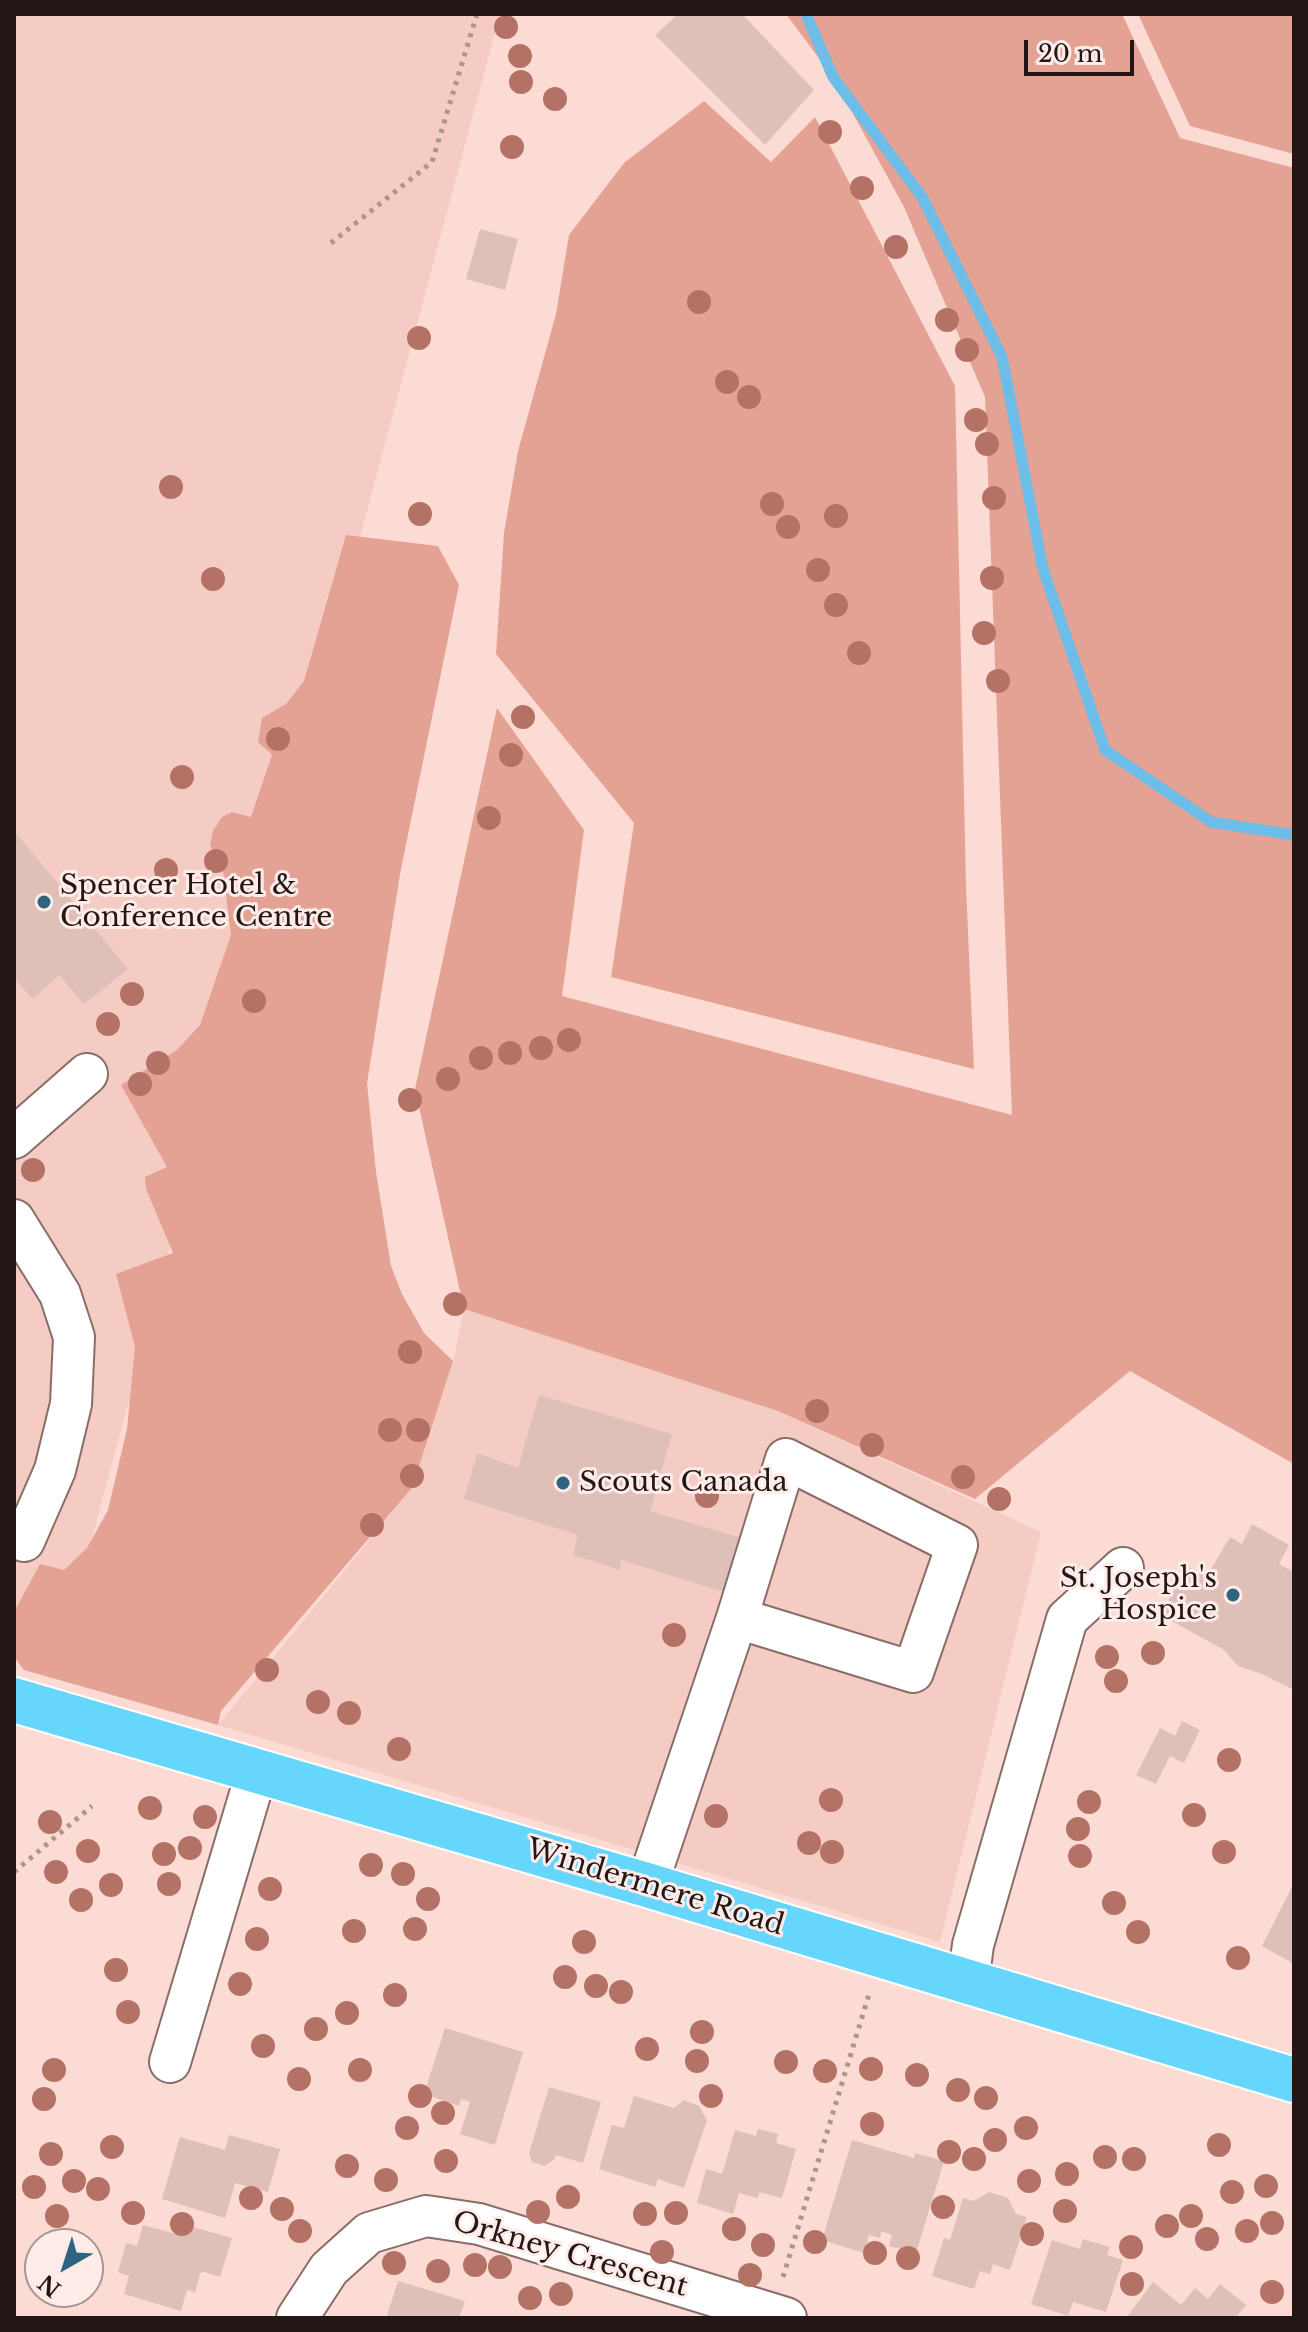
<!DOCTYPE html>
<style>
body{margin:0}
#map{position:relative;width:1308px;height:2332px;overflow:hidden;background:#fbdbd4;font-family:"Libre Baskerville",serif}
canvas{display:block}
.frame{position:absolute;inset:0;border:16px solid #221715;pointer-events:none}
.north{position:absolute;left:24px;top:2228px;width:80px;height:80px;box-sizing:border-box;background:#ffece8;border:2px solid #a79794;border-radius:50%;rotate:219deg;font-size:22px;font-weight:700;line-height:32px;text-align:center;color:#221715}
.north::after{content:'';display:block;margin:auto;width:28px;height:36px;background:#2d647f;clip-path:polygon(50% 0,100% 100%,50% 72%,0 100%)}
.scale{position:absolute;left:1024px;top:40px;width:110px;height:36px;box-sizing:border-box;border:4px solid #221715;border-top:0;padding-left:10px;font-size:24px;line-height:28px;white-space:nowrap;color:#221715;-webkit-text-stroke:6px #ffece8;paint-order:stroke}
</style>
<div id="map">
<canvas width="1308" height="2332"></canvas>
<div class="frame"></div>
<div class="north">N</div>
<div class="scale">20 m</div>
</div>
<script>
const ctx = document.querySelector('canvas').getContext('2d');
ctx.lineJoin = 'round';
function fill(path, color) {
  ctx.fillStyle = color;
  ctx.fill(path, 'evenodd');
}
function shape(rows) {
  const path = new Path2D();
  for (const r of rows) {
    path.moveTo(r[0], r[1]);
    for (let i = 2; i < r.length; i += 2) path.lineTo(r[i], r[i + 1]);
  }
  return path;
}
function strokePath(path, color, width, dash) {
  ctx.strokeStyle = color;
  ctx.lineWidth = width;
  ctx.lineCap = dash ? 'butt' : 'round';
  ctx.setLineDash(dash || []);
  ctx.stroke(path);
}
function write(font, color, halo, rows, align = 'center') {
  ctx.font = font + ' "Libre Baskerville",serif';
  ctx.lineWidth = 6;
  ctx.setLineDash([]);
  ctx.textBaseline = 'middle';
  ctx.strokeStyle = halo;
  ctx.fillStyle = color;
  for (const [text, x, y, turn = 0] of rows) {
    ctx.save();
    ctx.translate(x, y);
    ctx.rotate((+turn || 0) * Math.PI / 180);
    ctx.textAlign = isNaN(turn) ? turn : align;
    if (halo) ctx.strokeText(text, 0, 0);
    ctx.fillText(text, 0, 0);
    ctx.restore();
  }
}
fill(shape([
 [14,14,500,14,60,1658,14,1644],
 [464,1309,778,1411,1041,1532,940,1942,218,1725,412,1488,453,1361]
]), '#f4ccc4');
fill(shape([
 [786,14,1122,14,1180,138,1294,168,1294,1464,1130,1371,975,1499,778,1411,464,1309,415,1089,497,708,584,830,562,996,1012,1115,985,397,904,207,833,77],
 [1138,14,1294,14,1294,154,1190,126],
 [704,101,771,162,815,117,955,386,966,887,974,1069,611,977,634,823,496,654,504,533,518,451,556,314,569,235,624,163],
 [346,535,438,546,459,585,400,874,367,1083,376,1172,391,1266,402,1294,424,1333,453,1361,412,1488,221,1711,218,1725,24,1670,14,1657,14,1612,40,1564,64,1570,87,1548,108,1510,127,1429,135,1347,116,1274,173,1253,146,1189,145,1177,167,1167,121,1085,177,1050,200,1025,231,935,223,871,210,845,213,831,222,817,232,812,251,817,272,755,258,742,262,718,286,704,304,681]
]), '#e3a294');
strokePath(shape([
 [806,14,833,77,922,197,1002,357,1043,569,1105,750,1211,822,1294,835]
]), '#6cbde7', 11);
fill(shape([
 [678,14,742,14,814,90,765,145,655,35],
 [480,229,518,239,505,290,466,279],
 [16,833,128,969,84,1004,59,975,33,999,14,978,14,835],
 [539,1395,672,1434,650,1511,742,1538,724,1592,621,1560,620,1570,573,1555,578,1535,464,1499,477,1453,518,1468],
 [1252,1524,1289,1545,1279,1564,1294,1572,1294,1690,1262,1674,1238,1666,1224,1650,1161,1615,1186,1566,1207,1576,1230,1537,1242,1544],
 [1182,1721,1200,1730,1184,1763,1170,1756,1156,1784,1136,1775,1160,1728,1175,1736],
 [1294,1883,1294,1964,1262,1946],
 [445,2028,523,2052,495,2145,460,2134,470,2102,461,2099,459,2106,424,2094],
 [549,2087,601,2102,583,2163,556,2155,554,2160,544,2166,532,2162,529,2153],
 [634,2096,674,2108,684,2100,699,2106,707,2120,684,2188,658,2179,655,2187,599,2169,612,2125,624,2128],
 [758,2129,778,2134,776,2143,796,2149,782,2198,759,2192,758,2198,739,2193,733,2214,697,2203,706,2169,722,2174,735,2130,756,2136],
 [229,2135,280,2149,268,2192,235,2183,225,2218,162,2199,180,2137,225,2150],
 [852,2140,914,2158,915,2153,944,2161,916,2253,889,2246,892,2235,881,2231,880,2238,869,2235,864,2253,822,2240],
 [989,2192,1008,2198,1016,2214,1027,2217,1010,2270,993,2264,990,2274,980,2271,974,2289,932,2276,944,2238,950,2240,963,2198,974,2201],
 [179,2223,232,2238,220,2277,201,2271,195,2292,187,2290,181,2311,124,2294,129,2276,118,2272,126,2243,137,2246,143,2225,176,2234],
 [1083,2239,1110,2247,1107,2255,1123,2260,1106,2312,1073,2302,1068,2316,1031,2304,1052,2240,1080,2249],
 [398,2281,465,2301,459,2318,392,2318,387,2315],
 [1153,2282,1181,2305,1195,2288,1208,2299,1220,2284,1246,2305,1235,2318,1126,2318]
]), '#dfc0b9');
const minor = shape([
 [14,1138,87,1074],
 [14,1220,60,1294,74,1337,71,1404,55,1470,24,1541],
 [647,1885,737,1618,786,1459,957,1545,913,1672,737,1618],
 [968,1982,973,1945,1067,1619,1123,1568],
 [170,2062,257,1771],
 [297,2318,329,2269,369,2233,426,2216,479,2224,786,2318]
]);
const major = shape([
 [14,1700,647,1885,1294,2080]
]);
strokePath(minor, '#896d68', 44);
strokePath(major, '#fff', 48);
strokePath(shape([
 [331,243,432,162,477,14],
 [14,1872,92,1806],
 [783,2277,870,1991]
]), '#ad948f', 5, [4, 6]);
strokePath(minor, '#fff', 40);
strokePath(major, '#66d6fd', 44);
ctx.fillStyle = '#b47267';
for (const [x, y] of [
 [506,27],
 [520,56],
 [521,82],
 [555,99],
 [830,132],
 [512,147],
 [862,188],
 [896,247],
 [699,302],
 [947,320],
 [419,338],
 [967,350],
 [727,382],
 [749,397],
 [976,420],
 [987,444],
 [171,487],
 [994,498],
 [772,504],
 [420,514],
 [836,516],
 [788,527],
 [818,570],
 [992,578],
 [213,579],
 [836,605],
 [984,633],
 [859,653],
 [998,681],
 [523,717],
 [278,739],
 [511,755],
 [182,777],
 [489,818],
 [216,861],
 [166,870],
 [132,994],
 [254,1001],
 [108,1024],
 [569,1040],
 [541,1048],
 [510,1053],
 [481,1058],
 [158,1063],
 [448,1079],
 [140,1084],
 [410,1100],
 [33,1170],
 [455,1304],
 [410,1352],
 [817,1411],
 [390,1430],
 [418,1430],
 [872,1445],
 [412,1476],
 [963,1477],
 [707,1496],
 [999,1499],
 [372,1525],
 [674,1635],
 [1153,1653],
 [1107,1657],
 [267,1670],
 [1116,1681],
 [318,1702],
 [349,1713],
 [399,1749],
 [1229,1760],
 [831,1800],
 [1089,1802],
 [150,1808],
 [1194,1815],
 [716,1816],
 [205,1817],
 [50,1822],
 [1078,1829],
 [809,1843],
 [190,1848],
 [88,1851],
 [832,1852],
 [1224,1852],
 [164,1854],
 [1080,1856],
 [371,1865],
 [56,1872],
 [403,1874],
 [169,1884],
 [111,1885],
 [270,1889],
 [428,1899],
 [81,1900],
 [1114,1903],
 [415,1929],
 [354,1931],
 [1138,1932],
 [257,1939],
 [584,1942],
 [1238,1958],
 [116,1970],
 [565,1977],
 [240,1984],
 [596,1986],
 [621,1992],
 [395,1995],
 [128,2012],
 [347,2013],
 [316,2029],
 [702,2032],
 [263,2046],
 [647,2049],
 [697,2061],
 [786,2062],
 [871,2069],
 [54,2070],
 [360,2070],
 [825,2071],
 [917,2075],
 [299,2079],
 [958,2090],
 [420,2096],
 [711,2096],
 [986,2098],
 [44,2099],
 [443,2113],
 [872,2124],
 [407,2128],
 [1026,2128],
 [995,2140],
 [1219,2145],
 [112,2147],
 [949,2152],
 [51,2154],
 [1105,2157],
 [974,2159],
 [1134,2159],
 [446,2161],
 [347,2166],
 [1067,2174],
 [386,2180],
 [74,2181],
 [1029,2181],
 [1266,2186],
 [34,2187],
 [98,2189],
 [1232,2192],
 [568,2197],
 [251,2198],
 [943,2207],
 [282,2209],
 [1065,2211],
 [538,2212],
 [133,2213],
 [676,2213],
 [645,2214],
 [57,2216],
 [1191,2216],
 [1272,2223],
 [182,2224],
 [1167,2226],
 [734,2229],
 [300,2231],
 [1247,2231],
 [1032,2234],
 [1207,2239],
 [815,2242],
 [763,2245],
 [1131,2247],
 [662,2252],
 [875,2253],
 [908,2258],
 [394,2263],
 [475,2265],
 [500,2267],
 [438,2271],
 [750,2275],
 [1132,2284],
 [1272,2292],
 [561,2294],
 [530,2298]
]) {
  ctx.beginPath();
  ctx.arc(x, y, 12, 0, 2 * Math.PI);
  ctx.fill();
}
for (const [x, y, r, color] of [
 [44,902,8,"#2d647f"],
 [563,1483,8,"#2d647f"],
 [1233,1595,8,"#2d647f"]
]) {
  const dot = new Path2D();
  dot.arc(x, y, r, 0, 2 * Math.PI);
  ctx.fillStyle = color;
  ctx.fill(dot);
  strokePath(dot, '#ffece8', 3);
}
write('28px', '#221715', '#ffece8', [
 ["Spencer Hotel &",60,886],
 ["Conference Centre",60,918],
 ["Scouts Canada",579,1483],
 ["St. Joseph's",1217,1579,"right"],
 ["Hospice",1217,1611,"right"]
], 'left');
write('28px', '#221715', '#ffece8', [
 ["Windermere Road",655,1888,17],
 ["Orkney Crescent",570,2255,16]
]);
</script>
